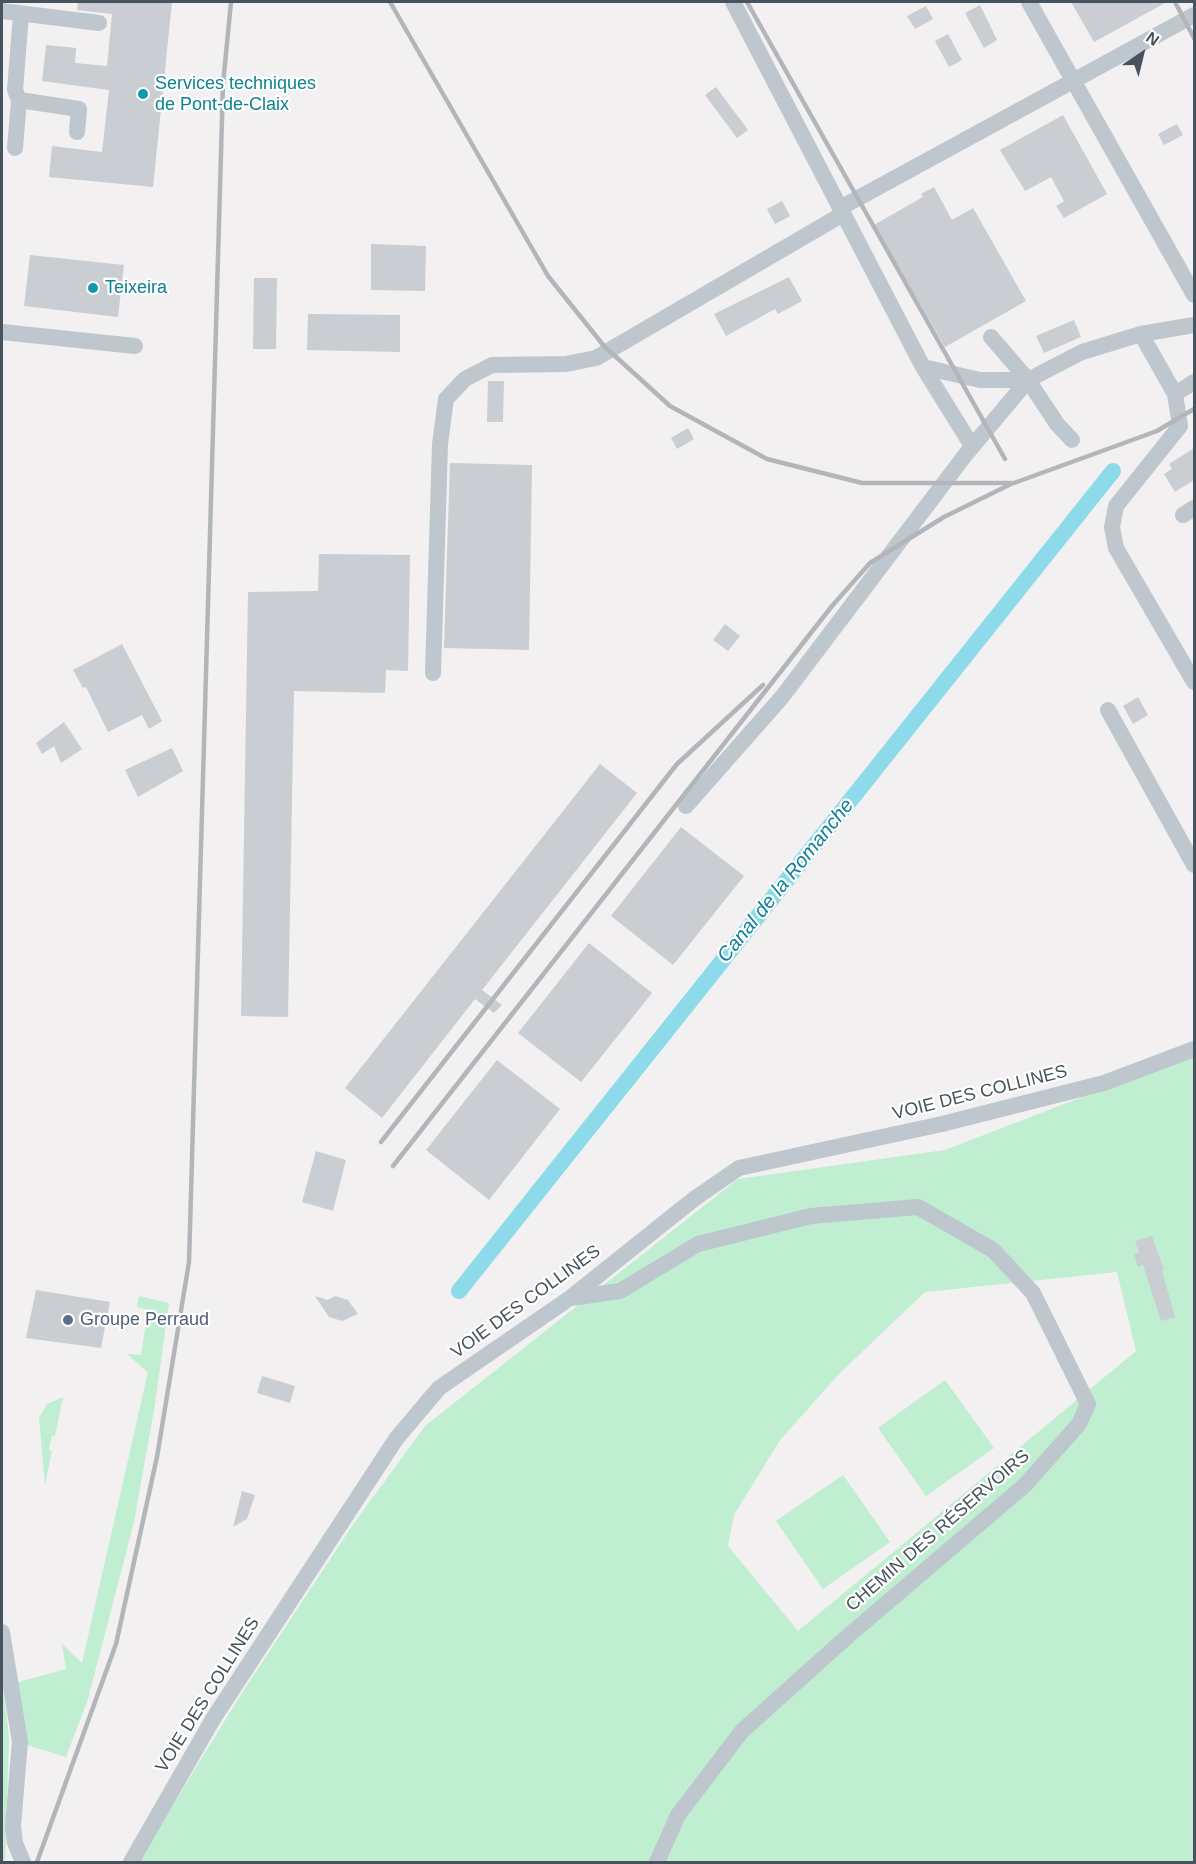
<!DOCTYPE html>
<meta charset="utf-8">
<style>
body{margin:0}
#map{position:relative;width:1196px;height:1864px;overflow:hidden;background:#f2f0f0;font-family:Arial,sans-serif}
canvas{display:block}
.frame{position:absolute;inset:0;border:3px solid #48545d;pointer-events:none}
.north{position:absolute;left:1112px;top:24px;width:60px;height:60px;-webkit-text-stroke:4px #fff;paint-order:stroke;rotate:35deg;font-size:16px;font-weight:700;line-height:24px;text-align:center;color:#48545d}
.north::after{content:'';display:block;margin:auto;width:21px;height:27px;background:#48545d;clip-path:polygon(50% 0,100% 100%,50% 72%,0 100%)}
</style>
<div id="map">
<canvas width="1196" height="1864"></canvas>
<div class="frame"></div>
<div class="north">N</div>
</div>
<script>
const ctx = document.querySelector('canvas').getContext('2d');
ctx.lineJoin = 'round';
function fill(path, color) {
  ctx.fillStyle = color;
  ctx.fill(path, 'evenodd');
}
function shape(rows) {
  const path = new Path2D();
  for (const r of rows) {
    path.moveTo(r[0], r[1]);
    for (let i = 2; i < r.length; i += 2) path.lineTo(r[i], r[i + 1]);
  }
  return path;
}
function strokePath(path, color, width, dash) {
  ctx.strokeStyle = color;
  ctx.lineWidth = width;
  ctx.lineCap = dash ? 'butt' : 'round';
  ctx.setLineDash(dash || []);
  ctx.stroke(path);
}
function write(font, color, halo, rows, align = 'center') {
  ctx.font = font + ' Arial,sans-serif';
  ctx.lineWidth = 4.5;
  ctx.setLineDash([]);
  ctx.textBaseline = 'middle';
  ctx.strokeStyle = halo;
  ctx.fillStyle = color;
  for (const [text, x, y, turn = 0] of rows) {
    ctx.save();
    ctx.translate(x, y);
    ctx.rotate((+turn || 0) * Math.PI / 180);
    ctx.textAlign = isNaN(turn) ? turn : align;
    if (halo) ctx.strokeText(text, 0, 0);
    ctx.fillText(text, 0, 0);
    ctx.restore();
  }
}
fill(shape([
 [1194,1054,1194,1862,138,1862,240,1696,352,1526,425,1426,738,1179,945,1150],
 [1117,1272,1136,1351,798,1631,728,1546,734,1515,780,1440,840,1373,925,1292],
 [139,1296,169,1303,155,1404,134,1522,88,1699,66,1757,27,1745,15,1683,66,1669,62,1644,82,1663,148,1372,127,1354,141,1355,148,1310,137,1307],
 [945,1380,994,1448,926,1496,878,1428],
 [63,1397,55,1436,52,1435,49,1450,52,1451,45,1485,39,1418,47,1404],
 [843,1475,890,1542,823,1589,776,1521],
 [2,1678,9,1737,5,1862,2,1862]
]), '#bfeed0');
strokePath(shape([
 [459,1291,1113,471]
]), '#8ddaea', 16);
fill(shape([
 [78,2,172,2,153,187,49,177,52,146,102,152,109,90,42,81,46,45,76,48,75,63,107,66,112,14,77,10],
 [1071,2,1167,2,1094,42],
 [980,5,997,40,984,48,965,13],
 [926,6,933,19,915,29,907,16],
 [948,34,962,60,949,67,935,41],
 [716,87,748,130,737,138,705,95],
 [1063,115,1107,194,1064,218,1056,206,1064,201,1051,177,1025,191,1000,150],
 [1177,124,1183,135,1164,145,1158,134],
 [934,187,952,220,973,208,1026,301,945,347,874,225,923,197,921,194],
 [782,201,790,216,775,224,767,209],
 [371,244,426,246,425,291,371,290],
 [30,255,124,265,118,317,24,306],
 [789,277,802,301,778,314,775,309,726,336,714,314],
 [254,278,277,278,276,349,253,349],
 [308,314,400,315,400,352,307,350],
 [1074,320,1081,337,1044,353,1036,336],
 [488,381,504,381,503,422,487,422],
 [688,428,694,439,677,449,671,438],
 [1194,448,1194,480,1175,492,1164,474,1172,469,1169,464],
 [450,463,532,465,529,650,444,648],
 [319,554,410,555,408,671,386,670,385,693,294,691,288,1017,241,1016,248,592,318,591],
 [725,624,740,636,728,651,713,640],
 [122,644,162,721,149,729,142,715,108,732,86,687,83,688,73,670],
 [1138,697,1148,715,1133,724,1123,706],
 [64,722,82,749,61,763,54,746,42,754,36,743],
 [172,748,183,771,138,797,125,770],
 [600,764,637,793,482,990,502,1005,494,1013,475,999,382,1118,345,1088],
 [681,827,744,876,673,965,611,916],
 [589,943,652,993,581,1082,518,1033],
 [497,1060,560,1109,489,1200,426,1150],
 [316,1151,346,1160,333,1211,302,1202],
 [1152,1236,1164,1270,1162,1271,1175,1317,1161,1321,1143,1265,1138,1267,1134,1254,1139,1252,1135,1241],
 [36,1290,110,1302,101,1348,26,1338],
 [315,1296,328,1300,335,1296,348,1300,358,1314,342,1321,329,1317],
 [262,1376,295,1386,290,1403,257,1393],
 [242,1491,255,1495,247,1519,233,1527]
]), '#cacdd2');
strokePath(shape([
 [733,2,923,367,972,446],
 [1029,2,1194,295],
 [2,11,99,23],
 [19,100,79,109,77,132],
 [15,148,19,100,15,90,21,14],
 [840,208,1194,15],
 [2,332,135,346],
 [1141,334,1175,394,1180,426,1116,506,1112,527,1116,548,1194,682],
 [991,337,1028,380,1057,424,1072,440],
 [923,367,980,380,1028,380,1082,352,1141,334,1194,325],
 [1175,394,1194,382],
 [1183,515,1194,508],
 [433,673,440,444,446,399,465,379,492,365,566,364,596,358,843,214],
 [1108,710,1194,865],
 [686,806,782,697,966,454,1028,380],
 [571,1298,620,1291,698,1244,811,1216,918,1207,993,1250,1033,1293,1088,1404,1079,1424,1025,1485,848,1636,742,1731,678,1815,657,1862],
 [2,1632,20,1742,13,1826,15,1843,23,1862],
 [131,1862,213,1719,396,1439,439,1388,570,1298,694,1199,739,1168,942,1124,1104,1083,1194,1049]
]), '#bec7ce', 16);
strokePath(shape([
 [390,2,548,276,604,346,670,406,767,459,862,483,1014,483,1157,431,1194,409],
 [747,2,1005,459],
 [1175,2,1194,38],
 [381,1142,677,764,763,685],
 [393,1166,832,606,870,563,944,517,1011,484],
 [37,1862,116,1644,157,1457,189,1262,223,84,231,2]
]), '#b2b5ba', 4.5);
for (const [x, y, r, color] of [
 [143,94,6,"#0f9aa8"],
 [93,288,6,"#0f9aa8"],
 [68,1320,6,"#5c6f8a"]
]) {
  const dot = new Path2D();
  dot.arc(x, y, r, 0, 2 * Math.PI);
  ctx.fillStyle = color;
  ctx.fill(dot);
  strokePath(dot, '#fff', 2);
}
write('18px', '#0d838f', '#fff', [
 ["Services techniques",155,84],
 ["de Pont-de-Claix",155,105],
 ["Teixeira",105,288]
], 'left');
write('18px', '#48545d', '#fff', [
 ["VOIE DES COLLINES",980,1093,-14],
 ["VOIE DES COLLINES",526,1302,-36],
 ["CHEMIN DES RÉSERVOIRS",938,1531,-41],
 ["VOIE DES COLLINES",208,1695,-58]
]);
write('18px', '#4e5e75', '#fff', [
 ["Groupe Perraud",80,1320]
], 'left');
write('italic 20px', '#0f8199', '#fff', [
 ["Canal de la Romanche",786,881,-51]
]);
</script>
